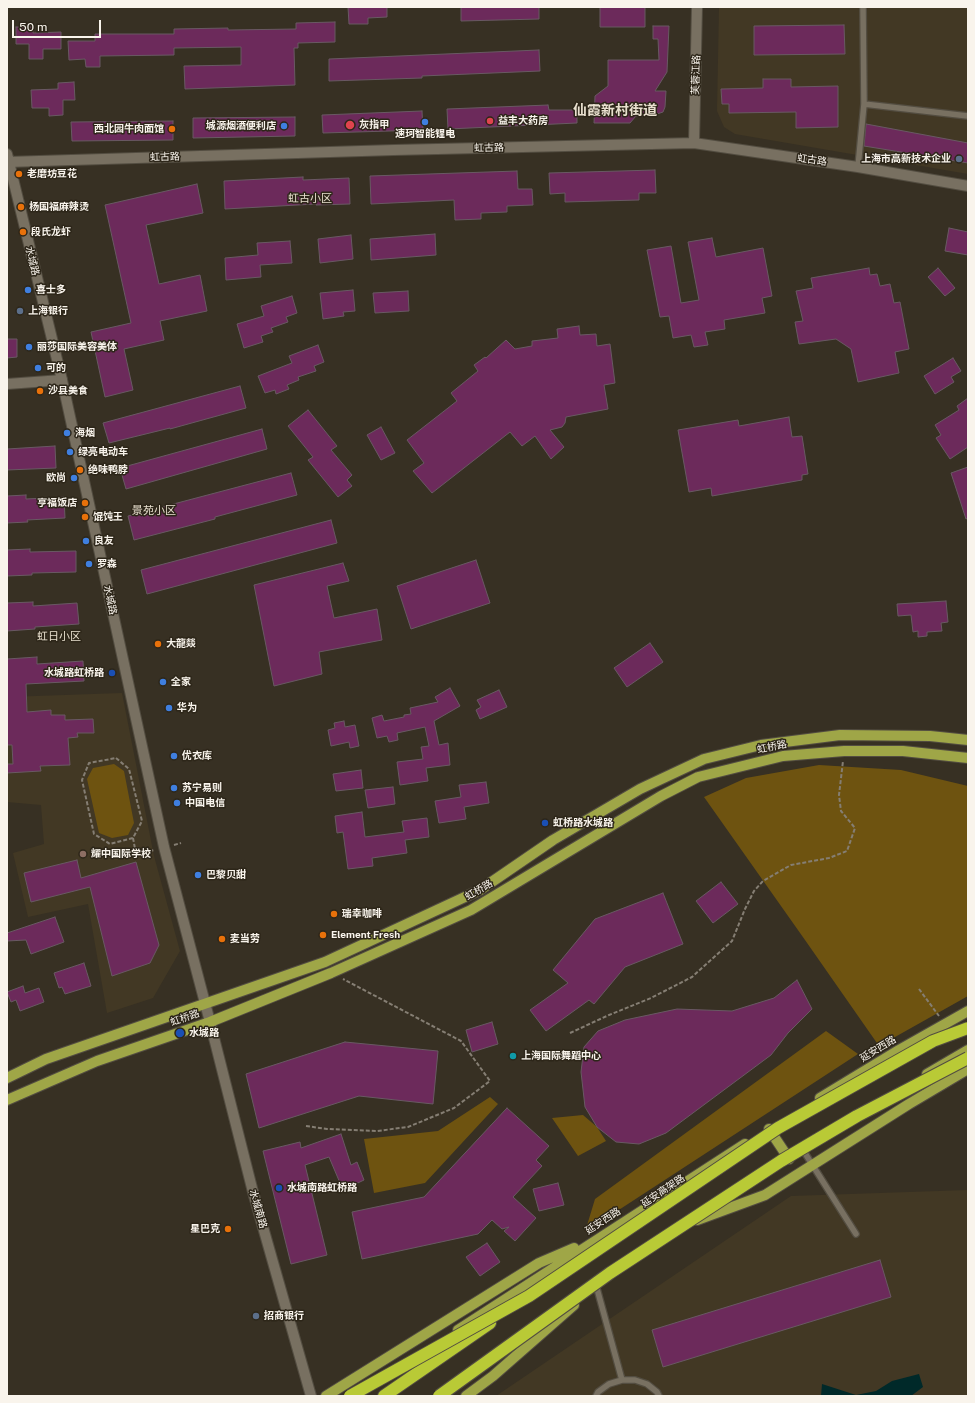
<!DOCTYPE html>
<meta charset="utf-8">
<style>
body{margin:0}
#map{position:relative;width:975px;height:1403px;overflow:hidden;background:#373023;font-family:"Public Sans",sans-serif}
canvas{display:block}
.frame{position:absolute;inset:0;border:8px solid #f9f4ec;pointer-events:none}
.scale{position:absolute;left:12px;top:20px;width:89px;height:18px;box-sizing:border-box;border:2px solid #f9f4ec;border-top:0;padding-left:5px;font-size:12px;line-height:14px;white-space:nowrap;color:#f9f4ec;-webkit-text-stroke:3px #2d2619;paint-order:stroke}
</style>
<div id="map">
<canvas width="975" height="1403"></canvas>
<div class="frame"></div>
<div class="scale">50 m</div>
</div>
<script>
const ctx = document.querySelector('canvas').getContext('2d');
ctx.lineJoin = 'round';
function fill(path, color) {
  ctx.fillStyle = color;
  ctx.fill(path, 'evenodd');
}
function shape(rows) {
  const path = new Path2D();
  for (const r of rows) {
    path.moveTo(r[0], r[1]);
    for (let i = 2; i < r.length; i += 2) path.lineTo(r[i], r[i + 1]);
  }
  return path;
}
function strokePath(path, color, width, dash) {
  ctx.strokeStyle = color;
  ctx.lineWidth = width;
  ctx.lineCap = dash ? 'butt' : 'round';
  ctx.setLineDash(dash || []);
  ctx.stroke(path);
}
function write(font, color, halo, rows, align = 'center') {
  ctx.font = font + ' "Public Sans","Noto Sans SC",sans-serif';
  ctx.lineWidth = 3;
  ctx.setLineDash([]);
  ctx.textBaseline = 'middle';
  ctx.strokeStyle = halo;
  ctx.fillStyle = color;
  for (const [text, x, y, turn = 0] of rows) {
    ctx.save();
    ctx.translate(x, y);
    ctx.rotate((+turn || 0) * Math.PI / 180);
    ctx.textAlign = isNaN(turn) ? turn : align;
    if (halo) ctx.strokeText(text, 0, 0);
    ctx.fillText(text, 0, 0);
    ctx.restore();
  }
}
fill(shape([
 [719,7,968,7,968,174,735,134,724,127,717,111],
 [122,693,154,856,180,951,153,998,107,1013,88,904,28,917,13,853,44,844,41,805,7,802,7,697],
 [968,1190,968,1396,496,1396,791,1196]
]), '#423824');
fill(shape([
 [114,764,124,771,134,823,128,835,112,838,99,833,87,779,93,768],
 [819,765,901,770,968,786,968,996,879,1046,805,940,704,797,746,778],
 [826,1031,858,1054,585,1232,595,1199],
 [490,1097,498,1104,425,1183,374,1193,364,1139,438,1131],
 [583,1115,597,1127,606,1141,578,1156,552,1118]
]), '#6e5310');
fill(shape([
 [919,1374,923,1387,911,1396,821,1396,822,1384,856,1395,876,1391,892,1381]
]), '#002929');
const building = shape([
 [348,7,387,7,387,17,368,18,368,24,349,24,348,7],
 [461,7,539,7,539,19,461,21,461,7],
 [600,7,645,7,645,27,600,27,600,7],
 [335,22,335,42,298,43,298,48,294,48,295,85,185,89,184,66,241,65,241,47,174,48,174,55,100,56,100,67,86,67,85,59,69,60,68,41,95,41,95,34,174,34,174,29,228,28,228,30,296,29,296,23,335,22],
 [844,25,845,54,754,55,754,26,844,25],
 [653,26,669,26,667,72,655,91,666,91,665,107,663,112,654,115,636,116,630,123,594,123,595,96,608,86,608,60,659,60,658,39,653,39,653,26],
 [16,27,33,27,33,33,61,32,61,49,43,49,43,59,29,59,29,44,16,44,16,27],
 [539,50,540,71,422,76,422,78,329,81,329,59,539,50],
 [763,79,791,79,791,87,838,86,838,127,796,128,796,112,729,113,729,104,722,104,721,89,763,88,763,79],
 [74,82,75,100,63,100,63,115,49,116,49,108,32,108,31,90,58,89,58,83,74,82],
 [548,105,549,110,577,110,577,123,448,129,447,109,548,105],
 [422,111,423,130,323,133,322,115,422,111],
 [295,117,295,136,193,138,193,118,295,117],
 [173,121,173,140,72,141,71,122,173,121],
 [866,124,968,143,968,163,864,146,866,124],
 [655,170,656,193,639,193,639,200,565,202,565,193,550,194,549,173,655,170],
 [517,171,518,189,532,189,533,205,507,206,507,212,481,213,481,219,455,220,454,200,371,204,370,176,517,171],
 [303,177,303,180,349,178,350,204,316,205,316,204,225,209,224,181,303,177],
 [197,184,203,213,146,225,159,284,200,275,207,311,160,321,164,340,124,349,133,390,105,397,91,332,131,323,105,205,197,184],
 [949,228,968,232,968,255,945,251,949,228],
 [435,234,436,255,371,260,370,239,435,234],
 [351,235,353,259,320,263,318,239,351,235],
 [712,238,716,257,763,248,772,296,762,298,765,313,724,320,725,329,705,332,708,345,694,347,691,335,673,338,669,316,660,317,647,250,671,246,681,303,699,300,688,242,712,238],
 [290,241,292,263,260,265,261,277,226,280,225,258,258,255,257,243,290,241],
 [869,268,870,275,877,274,880,286,890,284,894,303,900,302,909,349,895,352,899,373,858,382,851,349,836,339,799,344,795,322,803,321,796,291,813,288,811,278,869,268],
 [938,268,955,288,945,296,928,277,938,268],
 [353,290,355,311,343,312,344,316,323,319,320,293,353,290],
 [408,291,409,311,375,313,373,293,408,291],
 [292,296,297,313,286,317,288,322,271,328,273,332,261,336,263,342,244,348,237,324,264,316,261,306,292,296],
 [579,326,580,335,596,334,597,346,610,344,615,383,604,385,608,409,566,417,565,423,562,427,550,430,564,447,551,459,535,436,522,446,510,432,432,493,413,471,424,463,407,440,457,401,451,393,478,371,474,365,485,357,486,358,506,340,515,349,532,346,532,341,558,338,557,329,579,326],
 [7,339,17,339,17,357,7,358,7,339],
 [318,345,324,362,314,366,316,371,298,377,299,380,287,385,289,389,276,394,275,390,265,393,258,376,292,363,289,356,318,345],
 [953,358,961,371,951,377,954,382,935,394,924,376,953,358],
 [240,386,246,408,170,429,170,428,109,443,103,423,240,386],
 [968,398,968,447,950,459,936,438,941,435,935,425,959,410,957,406,968,398],
 [308,410,337,446,331,450,352,475,347,480,352,486,338,497,308,460,313,457,288,426,308,410],
 [789,417,792,437,802,436,808,474,802,475,802,480,712,496,711,488,689,492,678,430,738,420,739,426,789,417],
 [381,427,395,453,381,460,367,435,381,427],
 [262,429,267,449,126,489,120,468,262,429],
 [55,446,56,468,7,470,7,449,55,446],
 [968,467,968,518,966,519,951,473,968,467],
 [291,473,297,495,215,517,215,519,134,540,128,516,291,473],
 [26,495,26,499,64,497,65,518,27,520,28,522,7,523,7,496,26,495],
 [331,520,337,543,147,594,141,570,331,520],
 [30,549,30,552,76,551,76,572,32,573,32,575,7,576,7,550,30,549],
 [476,560,490,603,411,629,397,586,476,560],
 [343,563,349,581,327,586,334,618,377,609,382,640,319,652,322,674,274,686,254,585,343,563],
 [946,601,948,622,941,623,942,631,927,632,927,636,918,637,918,631,913,632,911,615,898,616,897,604,946,601],
 [33,602,33,606,77,603,79,624,35,627,35,629,7,631,7,603,33,602],
 [650,643,663,662,627,687,614,668,650,643],
 [37,657,37,664,83,661,84,681,26,684,27,712,51,710,51,715,65,715,65,720,93,719,94,733,77,733,78,737,68,738,70,765,40,766,41,771,7,773,7,764,13,764,12,745,7,745,7,659,37,657],
 [450,688,460,706,434,721,439,745,448,743,450,765,426,768,428,781,400,785,397,762,423,759,421,747,429,746,425,727,397,733,398,740,389,742,387,736,377,738,372,718,382,715,384,721,404,717,404,715,411,714,410,708,438,702,435,697,450,688],
 [499,690,507,707,480,719,476,710,481,707,477,700,499,690],
 [344,721,345,727,355,725,359,746,350,748,349,742,331,746,328,730,335,728,334,723,344,721],
 [361,770,363,788,336,791,333,774,361,770],
 [486,782,489,803,464,807,466,819,439,823,435,801,461,797,459,785,486,782],
 [393,787,395,804,368,808,365,790,393,787],
 [362,812,365,837,404,832,402,821,427,818,429,837,405,840,407,853,372,858,373,866,348,869,343,832,337,833,335,816,362,812],
 [77,860,81,878,136,862,159,945,150,963,112,976,90,887,31,902,24,873,77,860],
 [721,882,738,904,713,923,696,901,721,882],
 [663,893,683,944,625,967,594,1004,589,1000,546,1031,530,1010,568,983,553,970,595,919,663,893],
 [55,917,64,942,31,954,26,940,7,941,7,933,55,917],
 [84,963,91,986,65,994,62,987,59,988,54,973,84,963],
 [797,980,812,1009,788,1033,771,1055,666,1133,639,1144,616,1142,597,1127,585,1107,581,1072,584,1047,598,1031,625,1020,677,1009,732,1011,774,998,797,980],
 [23,986,25,993,39,988,44,1002,20,1011,16,1000,11,1002,7,992,23,986],
 [492,1022,498,1044,472,1052,466,1030,492,1022],
 [345,1042,438,1051,433,1104,359,1096,259,1128,246,1074,345,1042],
 [507,1108,549,1146,536,1160,542,1166,513,1197,536,1218,515,1241,504,1231,509,1227,502,1229,492,1220,478,1234,362,1259,352,1212,424,1197,507,1108],
 [341,1134,351,1165,357,1162,364,1180,343,1190,329,1157,305,1165,327,1255,291,1264,263,1151,300,1142,301,1148,341,1134],
 [558,1183,564,1205,539,1211,533,1189,558,1183],
 [487,1243,500,1262,480,1276,466,1257,487,1243],
 [880,1260,891,1297,663,1367,652,1330,880,1260]
]);
fill(building, '#6c2a5b');
strokePath(building, '#695963', 1);
const lane = shape([
 [863,7,864,104,968,116],
 [858,167,864,104],
 [803,1150,856,1234],
 [596,1285,622,1380],
 [596,1396,598,1392,609,1384,622,1380,635,1380,647,1384,657,1392,659,1396]
]);
const street = shape([
 [7,384,62,380]
]);
const secondary = shape([
 [694,143,697,7],
 [7,154,62,380,164,847,210,1022,253,1192,311,1396],
 [7,162,394,150,694,143,858,167,968,186]
]);
const primary = shape([
 [927,1074,968,1050],
 [7,1078,46,1059,325,962,480,890,553,840,640,789,704,759,761,745,840,735,930,736,968,740],
 [820,1098,899,1050,968,1011],
 [7,1100,97,1061,210,1022,331,973,471,910,661,796,698,777,783,756,844,751,903,751,968,758],
 [769,1129,789,1159],
 [697,1220,765,1195,909,1104,968,1069],
 [458,1330,745,1144],
 [326,1396,539,1263,574,1248],
 [466,1396,493,1376,574,1305]
]);
const highway = shape([
 [384,1396,490,1323]
]);
strokePath(lane, '#534d41', 8);
strokePath(street, '#534d41', 12);
strokePath(secondary, '#534d41', 12);
strokePath(primary, '#534d41', 12);
strokePath(highway, '#534d41', 14);
strokePath(shape([
 [116,758,129,769,142,821,133,838,110,844,94,834,82,780,89,763,116,758],
 [133,838,136,854,154,850],
 [174,845,181,843],
 [919,989,939,1016],
 [570,1033,609,1015,651,998,692,977,732,941,745,909,754,891,763,881,791,865,829,858,847,851,855,828,841,811,839,795,843,761],
 [306,1126,327,1129,377,1131,408,1127,454,1108,490,1081,461,1041,343,979]
]), '#857e73', 2, [4, 2]);
strokePath(lane, '#787061', 5.5);
strokePath(street, '#787061', 10);
strokePath(secondary, '#787061', 10);
strokePath(primary, '#9fa647', 10);
strokePath(highway, '#b9ca36', 12);
const highwayBridge = shape([
 [350,1396,529,1296,778,1128,933,1041,968,1028],
 [439,1396,610,1273,781,1161,857,1116,968,1058]
]);
strokePath(highwayBridge, '#534d41', 14, []);
strokePath(highwayBridge, '#b9ca36', 12);
for (const [x, y, r, color] of [
 [490,121,4,"#e0444e"],
 [425,122,4,"#3f7fe0"],
 [350,125,5,"#e0444e"],
 [284,126,4,"#3f7fe0"],
 [172,129,4,"#e8710a"],
 [959,159,4,"#5c6f8a"],
 [19,174,4,"#e8710a"],
 [21,207,4,"#e8710a"],
 [23,232,4,"#e8710a"],
 [28,290,4,"#3f7fe0"],
 [20,311,4,"#5c6f8a"],
 [29,347,4,"#3f7fe0"],
 [38,368,4,"#3f7fe0"],
 [40,391,4,"#e8710a"],
 [67,433,4,"#3f7fe0"],
 [70,452,4,"#3f7fe0"],
 [80,470,4,"#e8710a"],
 [74,478,4,"#3f7fe0"],
 [85,503,4,"#e8710a"],
 [85,517,4,"#e8710a"],
 [86,541,4,"#3f7fe0"],
 [89,564,4,"#3f7fe0"],
 [158,644,4,"#e8710a"],
 [112,673,4,"#1a4fb4"],
 [163,682,4,"#3f7fe0"],
 [169,708,4,"#3f7fe0"],
 [174,756,4,"#3f7fe0"],
 [174,788,4,"#3f7fe0"],
 [177,803,4,"#3f7fe0"],
 [545,823,4,"#1a4fb4"],
 [83,854,4,"#8d6e63"],
 [198,875,4,"#3f7fe0"],
 [334,914,4,"#e8710a"],
 [323,935,4,"#e8710a"],
 [222,939,4,"#e8710a"],
 [180,1033,5,"#1a4fb4"],
 [513,1056,4,"#0f9aa8"],
 [279,1188,4,"#1a4fb4"],
 [228,1229,4,"#e8710a"],
 [256,1316,4,"#5c6f8a"]
]) {
  const dot = new Path2D();
  dot.arc(x, y, r, 0, 2 * Math.PI);
  ctx.fillStyle = color;
  ctx.fill(dot);
  strokePath(dot, '#2d2619', 1.5);
}
write('10px', '#f9f4ec', '#2d2619', [
 ["芙蓉江路",696,75,-88],
 ["虹古路",489,148,-1],
 ["虹古路",165,157,-2],
 ["虹古路",812,160,8],
 ["水城路",32,261,76],
 ["水城路",110,600,78],
 ["虹桥路",772,747,-11],
 ["虹桥路",479,890,-30],
 ["虹桥路",185,1018,-19],
 ["延安西路",878,1049,-31],
 ["延安高架路",663,1191,-34],
 ["水城南路",258,1209,74],
 ["延安西路",603,1221,-33]
]);
write('bold 10px', '#f9f4ec', '#2d2619', [
 ["益丰大药房",498,121],
 ["灰指甲",359,125],
 ["城源烟酒便利店",276,126,"right"],
 ["西北园牛肉面馆",164,129,"right"],
 ["速珂智能锂电",425,134,"center"],
 ["上海市高新技术企业",951,159,"right"],
 ["老磨坊豆花",27,174],
 ["杨国福麻辣烫",29,207],
 ["段氏龙虾",31,232],
 ["喜士多",36,290],
 ["上海银行",28,311],
 ["丽莎国际美容美体",37,347],
 ["可的",46,368],
 ["沙县美食",48,391],
 ["海烟",75,433],
 ["绿亮电动车",78,452],
 ["绝味鸭脖",88,470],
 ["欧尚",66,478,"right"],
 ["亨福饭店",77,503,"right"],
 ["馄饨王",93,517],
 ["良友",94,541],
 ["罗森",97,564],
 ["大龍燚",166,644],
 ["水城路虹桥路",104,673,"right"],
 ["全家",171,682],
 ["华为",177,708],
 ["优衣库",182,756],
 ["苏宁易则",182,788],
 ["中国电信",185,803],
 ["虹桥路水城路",553,823],
 ["耀中国际学校",91,854],
 ["巴黎贝甜",206,875],
 ["瑞幸咖啡",342,914],
 ["Element Fresh",331,935],
 ["麦当劳",230,939],
 ["水城路",189,1033],
 ["上海国际舞蹈中心",521,1056],
 ["水城南路虹桥路",287,1188],
 ["星巴克",220,1229,"right"],
 ["招商银行",264,1316]
], 'left');
write('11px', '#e9e0cf', '#2d2619', [
 ["虹古小区",310,199],
 ["景苑小区",154,511],
 ["虹日小区",59,637]
]);
write('bold 14px', '#e9e0cf', '#2d2619', [
 ["仙霞新村街道",615,111]
]);
</script>
